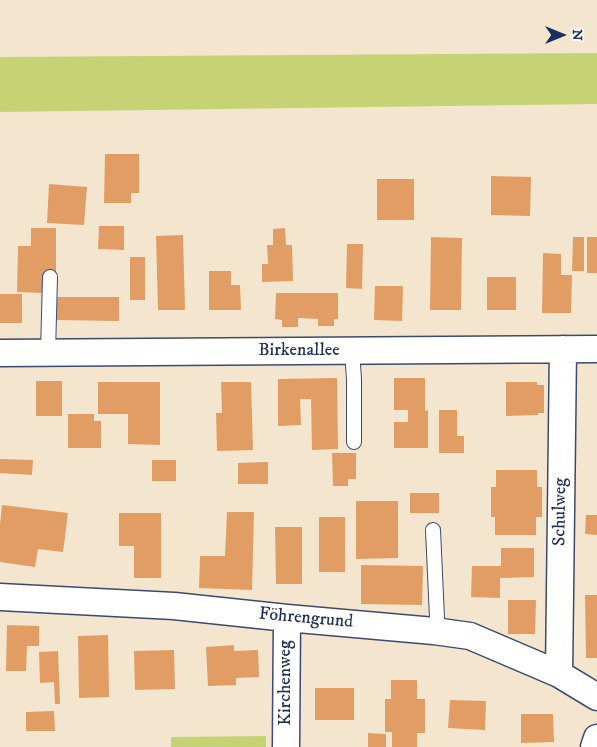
<!DOCTYPE html>
<meta charset="utf-8">
<style>
body{margin:0}
#map{position:relative;width:597px;height:747px;overflow:hidden;background:#f4e6ce;font-family:"IM FELL DW Pica",serif}
canvas{display:block}
.north{position:absolute;left:537px;top:10px;width:50px;height:50px;-webkit-text-stroke:4px #fdfcf7;paint-order:stroke;rotate:90deg;font-size:14px;font-weight:700;line-height:20px;text-align:center;color:#1b2f5e}
.north::after{content:'';display:block;margin:auto;width:18px;height:22px;background:#1b2f5e;clip-path:polygon(50% 0,100% 100%,50% 72%,0 100%)}
</style>
<div id="map">
<canvas width="597" height="747"></canvas>
<div class="north">N</div>
</div>
<script>
const ctx = document.querySelector('canvas').getContext('2d');
ctx.lineJoin = 'round';
function fill(path, color) {
  ctx.fillStyle = color;
  ctx.fill(path, 'evenodd');
}
function shape(rows) {
  const path = new Path2D();
  for (const r of rows) {
    path.moveTo(r[0], r[1]);
    for (let i = 2; i < r.length; i += 2) path.lineTo(r[i], r[i + 1]);
  }
  return path;
}
function strokePath(path, color, width, dash) {
  ctx.strokeStyle = color;
  ctx.lineWidth = width;
  ctx.lineCap = dash ? 'butt' : 'round';
  ctx.setLineDash(dash || []);
  ctx.stroke(path);
}
function write(font, color, halo, rows, align = 'center') {
  ctx.font = font + ' "IM FELL DW Pica",serif';
  ctx.lineWidth = 4.5;
  ctx.setLineDash([]);
  ctx.textBaseline = 'middle';
  ctx.strokeStyle = halo;
  ctx.fillStyle = color;
  for (const [text, x, y, turn = 0] of rows) {
    ctx.save();
    ctx.translate(x, y);
    ctx.rotate((+turn || 0) * Math.PI / 180);
    ctx.textAlign = isNaN(turn) ? turn : align;
    if (halo) ctx.strokeText(text, 0, 0);
    ctx.fillText(text, 0, 0);
    ctx.restore();
  }
}
fill(shape([
 [597,53,597,104,0,112,0,57],
 [266,736,266,747,171,747,171,737]
]), '#c5d375');
fill(shape([
 [105,154,139,154,139,193,131,193,131,203,104,203],
 [491,176,531,177,530,216,491,215],
 [377,179,414,179,414,220,377,220],
 [49,184,87,187,84,225,47,223],
 [99,226,124,226,124,250,98,249],
 [31,228,56,228,56,272,44,272,44,293,17,292,18,246,31,246],
 [285,228,286,245,292,245,293,281,262,282,262,264,268,264,267,245,273,245,273,229],
 [183,235,185,310,158,310,156,236],
 [431,237,462,238,461,310,430,310],
 [573,237,584,237,584,271,572,271],
 [587,237,597,237,597,273,587,273],
 [347,244,363,244,362,289,346,288],
 [543,253,561,254,561,275,572,275,571,313,542,313],
 [130,257,145,257,145,300,130,300],
 [209,271,231,271,231,285,240,285,241,310,209,310],
 [487,277,516,277,516,310,487,310],
 [375,286,403,286,402,321,374,320],
 [276,293,338,293,338,319,334,319,334,326,318,326,318,319,298,318,298,327,282,327,282,320,275,319],
 [0,294,22,294,22,323,0,323],
 [55,297,119,297,119,321,55,320],
 [337,378,338,449,312,450,311,399,300,399,301,425,278,426,278,379],
 [394,378,425,378,425,411,428,410,428,448,394,448,394,422,408,422,408,410,394,410],
 [36,381,62,381,62,416,36,416],
 [98,382,160,382,160,445,128,444,128,414,98,414],
 [221,382,251,382,253,450,217,451,216,413,222,413],
 [506,382,537,382,537,385,544,385,544,413,538,413,538,415,506,416],
 [439,410,457,410,457,436,464,436,464,453,439,453],
 [68,414,94,414,94,421,101,421,101,448,68,448],
 [332,453,356,453,356,479,348,479,348,486,333,486],
 [0,459,33,460,32,475,0,473],
 [152,460,176,460,176,481,152,481],
 [268,462,268,484,238,484,238,463],
 [496,470,537,470,537,487,542,487,542,517,536,517,536,535,495,535,495,517,491,517,491,487,496,487],
 [410,493,439,493,439,513,410,513],
 [356,501,398,501,398,558,356,559],
 [2,505,68,513,63,552,38,549,35,567,0,562,0,525],
 [227,512,254,512,252,590,199,588,200,556,225,556],
 [119,513,161,513,161,578,134,578,134,546,119,546],
 [586,515,597,515,597,535,585,534],
 [319,517,345,517,345,572,319,572],
 [275,527,302,527,302,584,276,584],
 [501,548,534,548,534,577,500,578,500,598,471,597,472,566,501,566],
 [361,565,423,566,422,605,361,604],
 [585,595,597,595,597,658,586,658],
 [508,600,536,600,535,634,508,634],
 [7,625,39,626,39,646,27,646,26,671,6,671],
 [108,635,109,697,79,698,78,636],
 [234,645,234,651,258,650,259,677,236,678,236,685,208,686,206,647],
 [174,650,175,689,135,690,134,651],
 [58,651,60,704,55,704,54,682,40,683,39,652],
 [391,680,417,680,417,699,425,699,425,733,417,733,417,747,392,747,392,732,385,732,385,699,391,699],
 [315,688,354,688,354,720,315,720],
 [450,700,486,701,485,730,448,728],
 [54,711,55,731,26,731,26,712],
 [521,714,553,714,554,742,521,743],
 [368,733,386,734,386,747,368,747]
]), '#e29d65');
const lane = shape([
 [352,351,354,379,354,442],
 [48,353,50,277],
 [433,530,437,618,434,631]
]);
const street = shape([
 [0,353,597,349],
 [0,597,174,606,287,618,434,631,470,636,559,674,597,697],
 [559,674,563,349],
 [286,747,287,618],
 [594,747,597,738]
]);
strokePath(lane, '#3c4a6f', 16);
strokePath(street, '#3c4a6f', 29);
strokePath(lane, '#fff', 14);
strokePath(street, '#fff', 26);
write('18px', '#1b2f5e', '#fdfcf7', [
 ["Birkenallee",299,351],
 ["Schulweg",561,512,-89],
 ["Föhrengrund",306,619,5],
 ["Kirchenweg",286,683,-90]
]);
</script>
